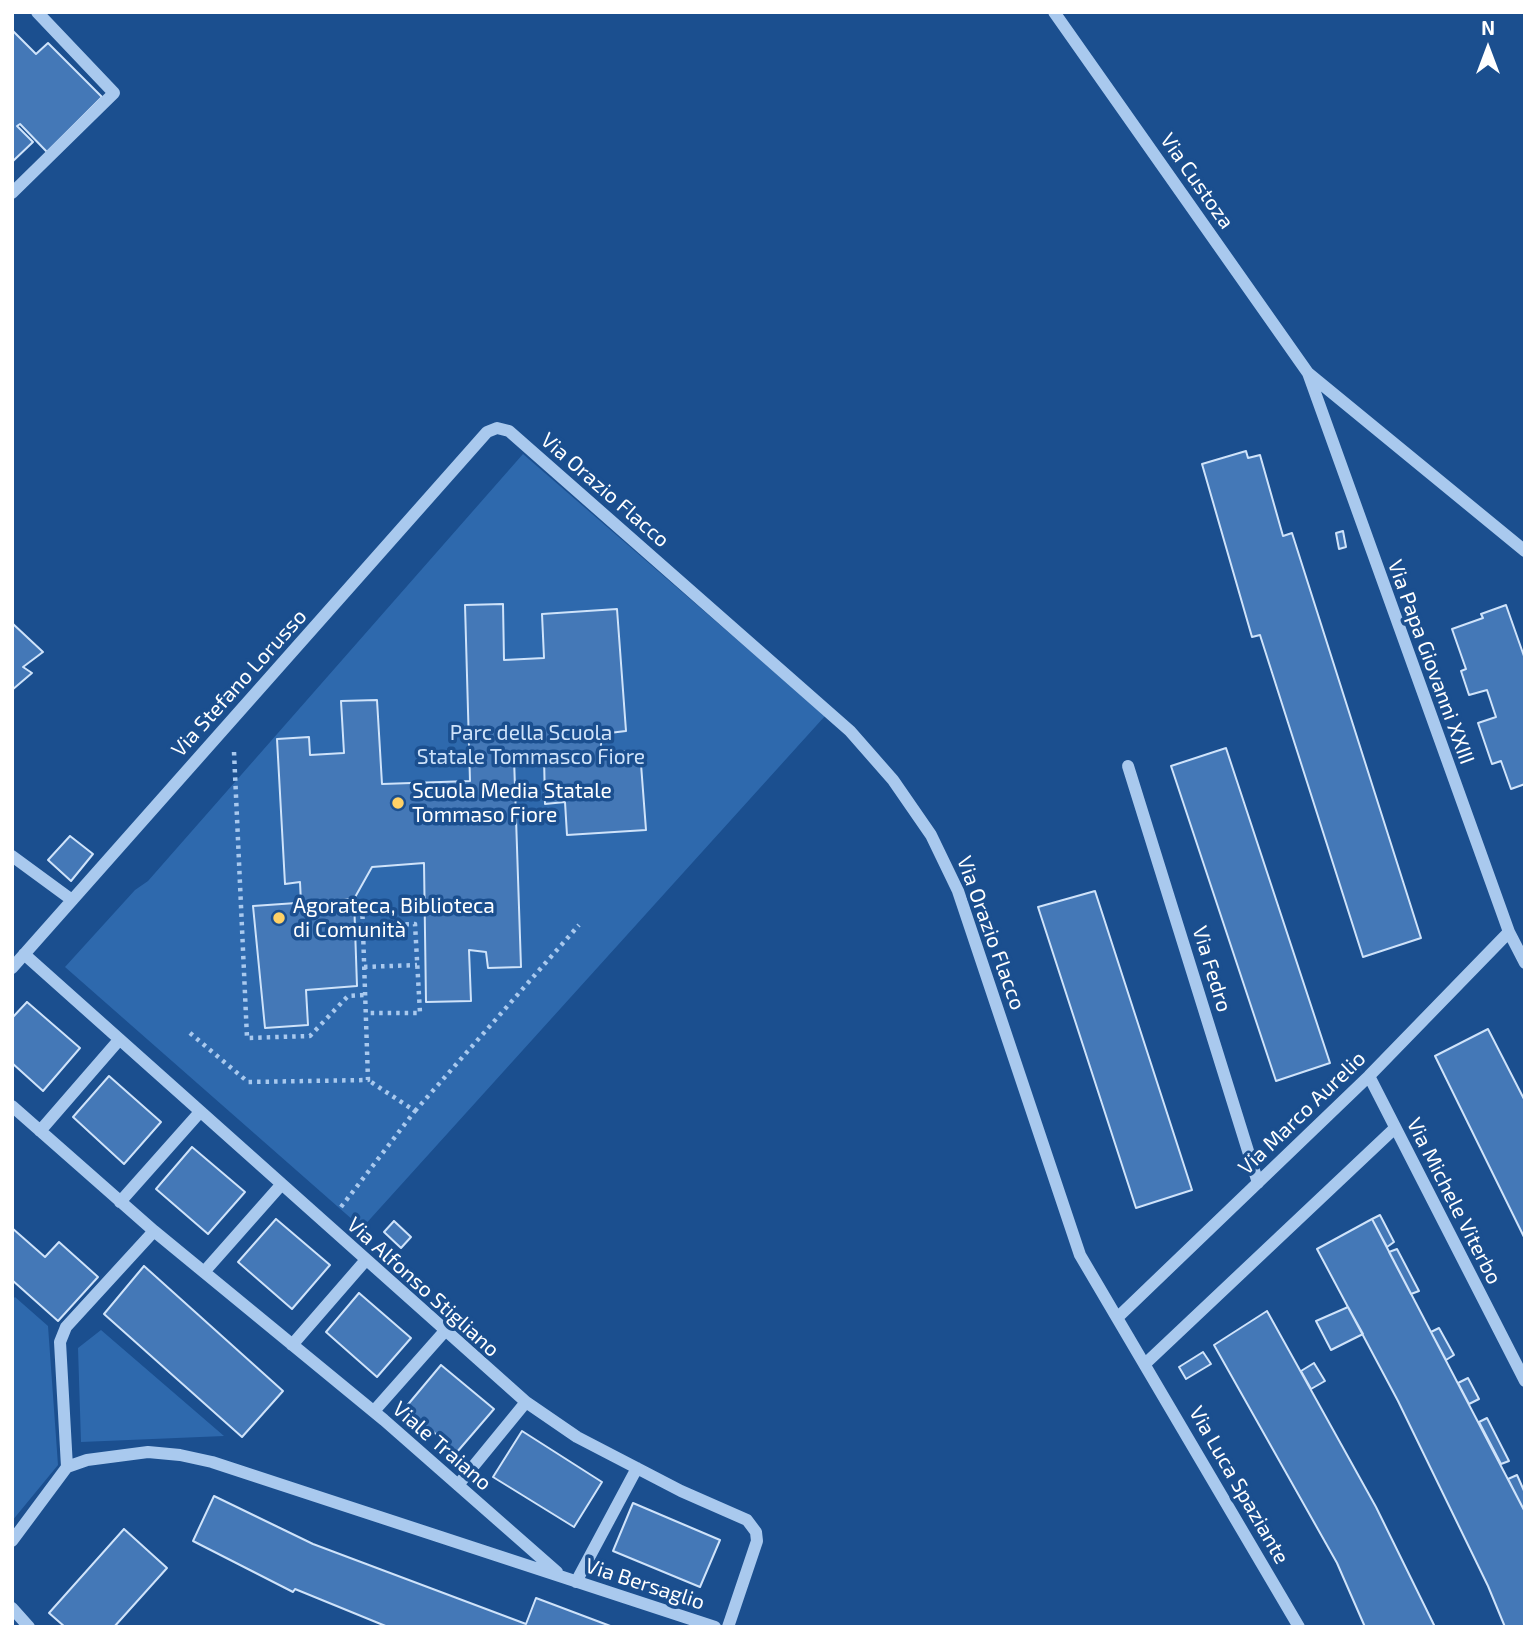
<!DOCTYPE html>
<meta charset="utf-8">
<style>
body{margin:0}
#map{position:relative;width:1537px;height:1639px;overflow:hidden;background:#1b4f8f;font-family:"Exo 2",sans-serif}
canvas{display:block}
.frame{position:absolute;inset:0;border:14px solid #fff;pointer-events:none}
.north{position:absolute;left:1453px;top:14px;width:70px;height:70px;-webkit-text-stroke:5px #1b4f8f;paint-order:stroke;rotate:0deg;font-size:19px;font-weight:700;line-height:28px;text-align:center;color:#fff}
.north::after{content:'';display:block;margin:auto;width:24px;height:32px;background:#fff;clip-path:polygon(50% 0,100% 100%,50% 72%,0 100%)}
</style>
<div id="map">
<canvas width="1537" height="1639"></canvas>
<div class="frame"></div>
<div class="north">N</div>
</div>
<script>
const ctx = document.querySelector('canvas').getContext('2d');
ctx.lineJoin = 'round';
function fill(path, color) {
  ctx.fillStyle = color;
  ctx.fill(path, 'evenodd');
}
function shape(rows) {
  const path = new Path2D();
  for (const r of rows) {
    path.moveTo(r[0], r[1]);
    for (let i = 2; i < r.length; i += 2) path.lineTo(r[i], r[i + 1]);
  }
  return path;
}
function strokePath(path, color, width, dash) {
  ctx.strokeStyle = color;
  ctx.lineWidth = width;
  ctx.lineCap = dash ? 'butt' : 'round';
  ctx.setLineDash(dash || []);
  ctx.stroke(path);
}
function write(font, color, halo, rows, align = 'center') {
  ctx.font = font + ' "Exo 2",sans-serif';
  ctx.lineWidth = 7;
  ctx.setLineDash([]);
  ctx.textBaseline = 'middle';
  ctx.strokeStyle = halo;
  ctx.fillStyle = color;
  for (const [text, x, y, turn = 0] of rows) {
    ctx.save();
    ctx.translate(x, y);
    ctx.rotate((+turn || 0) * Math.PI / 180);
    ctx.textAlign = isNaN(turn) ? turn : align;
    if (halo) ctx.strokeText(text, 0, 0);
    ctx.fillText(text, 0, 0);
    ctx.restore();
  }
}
fill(shape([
 [523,454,825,716,362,1228,65,967,135,890,148,881],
 [15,1297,48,1326,58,1465,12,1521,12,1300],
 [101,1330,224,1436,81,1442,78,1348]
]), '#2e69ad');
const building = shape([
 [12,30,36,54,48,43,102,97,47,152,20,124,17,126,33,142,12,162,12,30],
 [1246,451,1248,458,1260,455,1283,536,1292,533,1421,938,1363,957,1260,635,1252,637,1202,464,1246,451],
 [1343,531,1346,547,1339,549,1336,533,1343,531],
 [503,604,504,660,544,658,542,614,617,609,626,731,601,734,601,752,640,751,646,830,567,835,565,802,545,804,544,756,514,758,521,967,488,968,486,952,469,950,471,1001,426,1002,424,863,372,867,354,899,301,903,300,882,285,884,277,739,309,737,310,755,344,753,341,701,377,700,382,784,470,781,465,605,503,604],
 [1506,605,1525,659,1525,784,1511,789,1501,761,1492,764,1478,723,1496,717,1487,690,1469,695,1461,671,1466,669,1452,629,1483,618,1481,614,1506,605],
 [12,623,43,652,23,667,32,673,12,690,12,623],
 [1226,748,1330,1063,1276,1081,1171,766,1226,748],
 [70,836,93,854,71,881,48,860,70,836],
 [1095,891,1192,1190,1136,1208,1038,907,1095,891],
 [354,899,357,986,306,990,308,1025,265,1028,253,906,354,899],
 [27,1002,80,1048,43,1091,12,1063,12,1018,27,1002],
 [1488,1029,1525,1101,1525,1239,1435,1056,1488,1029],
 [109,1076,161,1122,124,1164,73,1117,109,1076],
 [192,1147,245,1192,208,1234,156,1189,192,1147],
 [1380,1215,1394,1242,1387,1247,1372,1219,1380,1215],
 [276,1219,330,1265,292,1309,238,1262,276,1219],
 [1372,1219,1525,1512,1525,1627,1505,1627,1488,1586,1398,1401,1317,1249,1372,1219],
 [394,1221,411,1237,401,1248,384,1232,394,1221],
 [12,1228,45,1257,59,1242,98,1277,58,1321,12,1280,12,1228],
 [1397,1249,1419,1291,1411,1294,1389,1252,1397,1249],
 [144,1266,283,1391,242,1437,104,1314,144,1266],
 [359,1293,411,1338,377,1377,326,1332,359,1293],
 [1348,1307,1363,1334,1331,1350,1316,1321,1348,1307],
 [1267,1311,1376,1507,1435,1627,1365,1627,1337,1563,1214,1345,1267,1311],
 [1439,1328,1454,1355,1446,1360,1431,1332,1439,1328],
 [1203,1352,1211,1364,1186,1379,1179,1367,1203,1352],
 [1314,1363,1325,1381,1311,1389,1301,1371,1314,1363],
 [441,1365,494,1409,457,1452,405,1408,441,1365],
 [1468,1378,1479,1399,1469,1404,1458,1383,1468,1378],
 [1487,1418,1509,1461,1501,1464,1479,1422,1487,1418],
 [522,1431,602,1482,574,1527,493,1477,522,1431],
 [1517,1475,1525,1493,1525,1512,1508,1479,1517,1475],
 [214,1496,313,1544,526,1624,536,1598,613,1627,388,1627,295,1589,293,1592,193,1541,214,1496],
 [633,1503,720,1540,700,1587,613,1551,633,1503],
 [124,1529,167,1568,114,1627,65,1627,49,1613,124,1529]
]);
fill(building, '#4478b7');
strokePath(building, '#cfe3fa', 2);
strokePath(shape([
 [234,752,247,1038,310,1036,348,996,365,995],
 [363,926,415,924,420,1013,366,1013],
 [364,967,417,965],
 [190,1033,248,1082,368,1080,362,901],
 [415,1111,579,925],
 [341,1207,415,1111,368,1080]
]), '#a9c9ee', 4.5, [3.5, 5]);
strokePath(shape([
 [1054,12,1308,373,1525,551],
 [12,193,114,93,37,12],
 [1308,373,1509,932,1525,963],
 [1128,766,1258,1183],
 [12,856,72,900],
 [24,954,526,1402,577,1437,681,1491,747,1520,756,1532,757,1541,728,1627],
 [12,968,487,432,497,428,509,431,850,731,893,780,931,835,958,891,1080,1255,1299,1627],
 [1369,1076,1525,1381],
 [12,1106,154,1231,384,1420,557,1572],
 [40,1131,119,1040],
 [120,1202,200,1112],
 [204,1272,281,1185],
 [1117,1318,1369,1076,1509,932],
 [292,1345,365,1261],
 [1146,1363,1395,1128],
 [374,1411,444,1332],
 [67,1467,60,1342,66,1327,154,1231],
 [458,1485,526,1402],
 [12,1541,67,1467,87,1460,148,1452,180,1455,212,1462,715,1627],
 [576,1582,637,1468],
 [12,1608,29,1627]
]), '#a9c9ee', 12);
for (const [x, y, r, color] of [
 [398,803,7,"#ffd166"],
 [279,918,7,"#ffd166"]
]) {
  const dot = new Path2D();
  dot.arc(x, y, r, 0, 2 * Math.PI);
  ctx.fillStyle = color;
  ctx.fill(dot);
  strokePath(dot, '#1b4f8f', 2.5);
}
write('21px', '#fff', '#1b4f8f', [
 ["Via Custoza",1197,181,55],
 ["Via Orazio Flacco",605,490,41],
 ["Via Papa Giovanni XXIII",1431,662,70],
 ["Via Stefano Lorusso",239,683,-48],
 ["Via Orazio Flacco",991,933,70],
 ["Via Fedro",1212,969,73],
 ["Via Marco Aurelio",1302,1113,-44],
 ["Via Michele Viterbo",1454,1201,63],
 ["Via Alfonso Stigliano",423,1287,42],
 ["Viale Traiano",442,1446,41],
 ["Via Luca Spaziante",1239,1485,60],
 ["Via Bersaglio",645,1584,18]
]);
write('21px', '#cfe3fa', '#1b4f8f', [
 ["Parc della Scuola",531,733],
 ["Statale Tommasco Fiore",531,757]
]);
write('21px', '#fff', '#1b4f8f', [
 ["Scuola Media Statale",412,791],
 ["Tommaso Fiore",412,815],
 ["Agorateca, Biblioteca",293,906],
 ["di Comunità",293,930]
], 'left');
</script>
